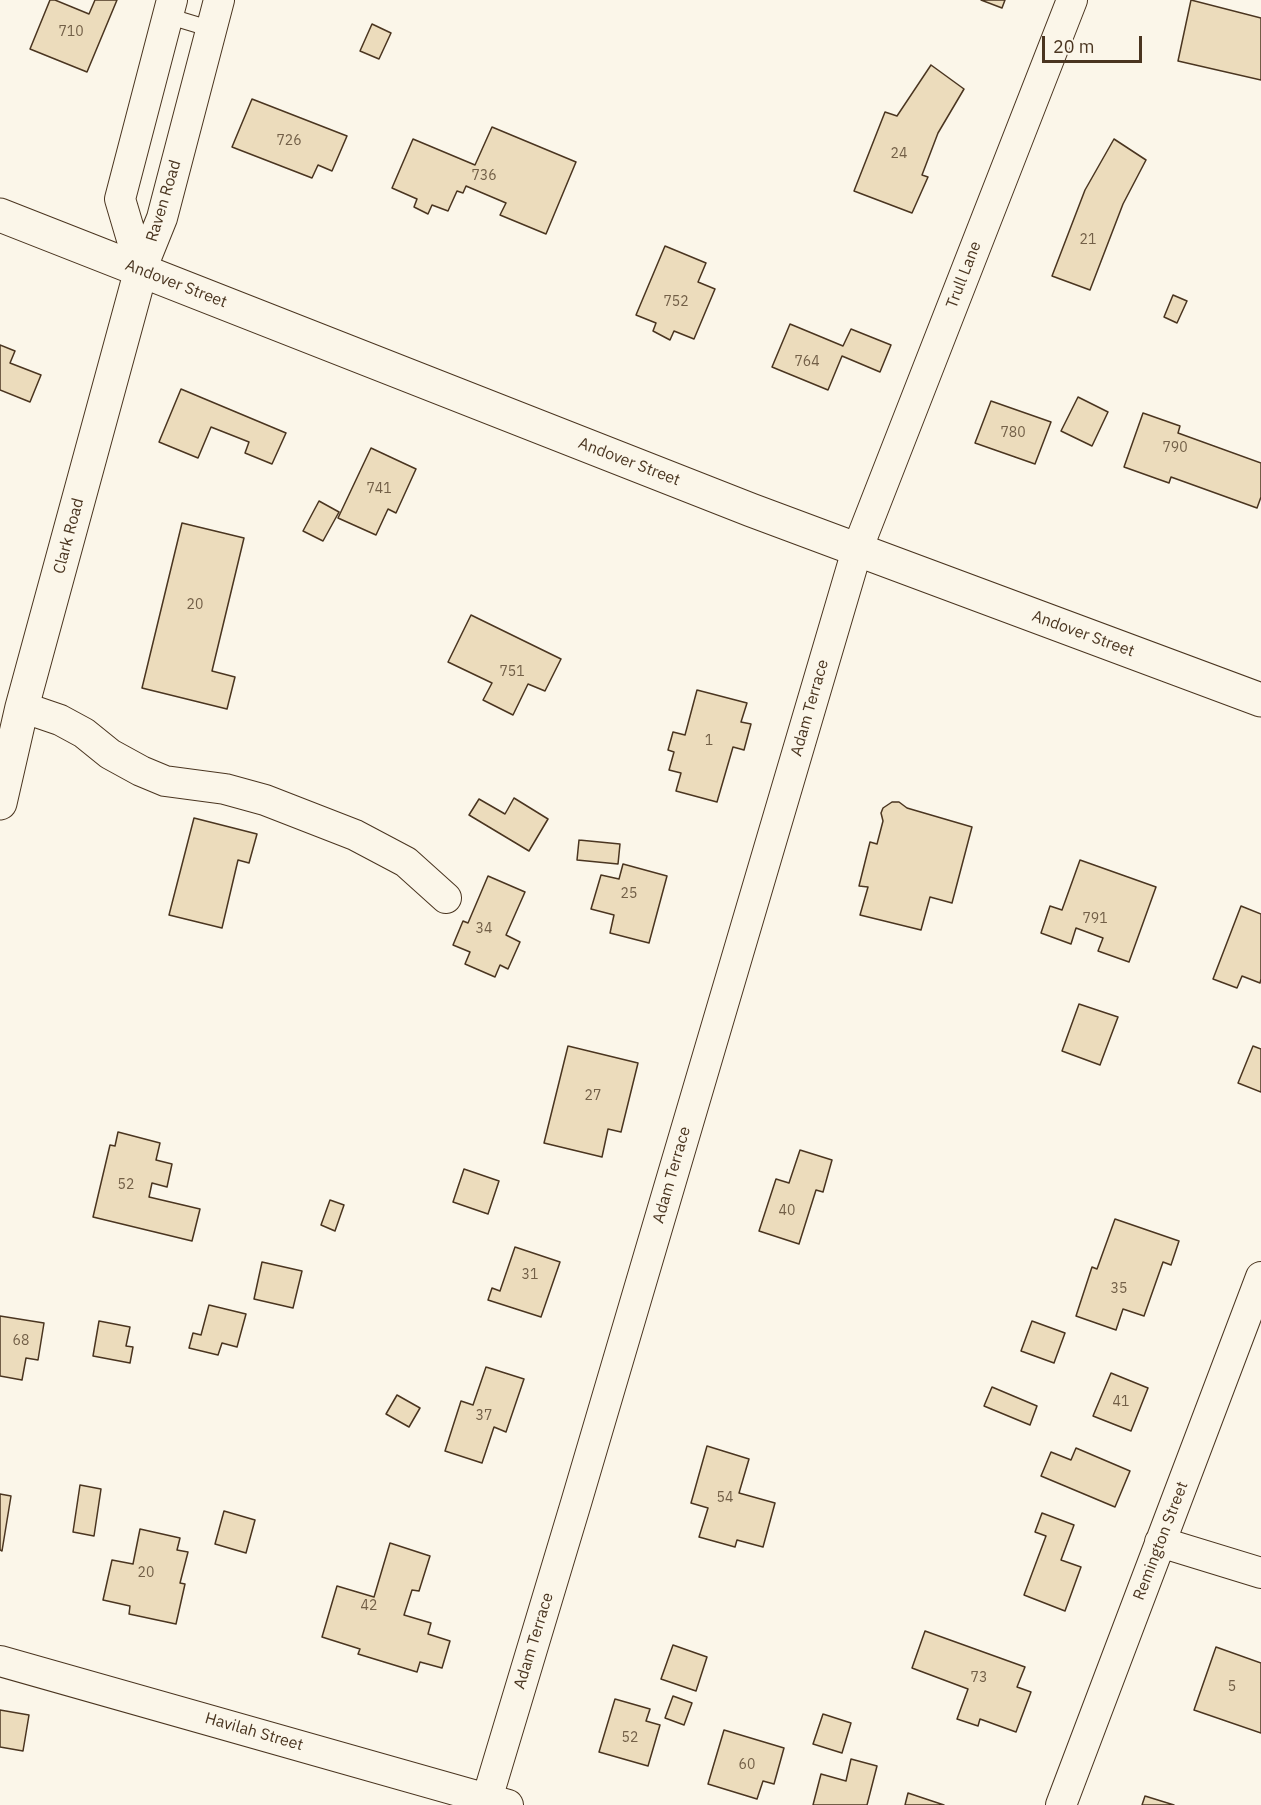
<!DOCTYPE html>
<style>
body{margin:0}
#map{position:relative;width:1261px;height:1805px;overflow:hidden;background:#fbf6e9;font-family:"IBM Plex Sans",sans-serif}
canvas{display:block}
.scale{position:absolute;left:1042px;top:36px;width:100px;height:27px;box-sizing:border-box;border:3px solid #4a3520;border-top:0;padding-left:8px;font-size:18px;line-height:21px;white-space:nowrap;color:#4a3520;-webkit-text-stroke:4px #fbf6e9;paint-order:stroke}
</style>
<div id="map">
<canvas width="1261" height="1805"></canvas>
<div class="scale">20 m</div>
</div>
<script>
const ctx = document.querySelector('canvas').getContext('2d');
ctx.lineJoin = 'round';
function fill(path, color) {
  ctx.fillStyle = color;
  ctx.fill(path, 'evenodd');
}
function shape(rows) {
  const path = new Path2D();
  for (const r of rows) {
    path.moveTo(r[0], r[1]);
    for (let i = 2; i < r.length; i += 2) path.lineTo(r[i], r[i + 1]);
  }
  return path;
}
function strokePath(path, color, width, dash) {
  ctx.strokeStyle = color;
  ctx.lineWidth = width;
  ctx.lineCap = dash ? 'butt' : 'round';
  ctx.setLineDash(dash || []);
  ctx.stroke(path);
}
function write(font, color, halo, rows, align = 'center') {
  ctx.font = font + ' "IBM Plex Sans",sans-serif';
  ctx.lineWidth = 4.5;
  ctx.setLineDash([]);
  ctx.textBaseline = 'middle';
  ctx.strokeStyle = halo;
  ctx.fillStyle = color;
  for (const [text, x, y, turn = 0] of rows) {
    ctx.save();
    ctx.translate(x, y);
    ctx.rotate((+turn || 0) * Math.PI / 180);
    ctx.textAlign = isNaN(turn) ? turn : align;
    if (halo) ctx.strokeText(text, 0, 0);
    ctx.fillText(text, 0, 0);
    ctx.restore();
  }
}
const building = shape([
 [50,0,55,0,89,14,95,0,117,0,87,72,30,49,50,0],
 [981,0,1005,0,1002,8,981,0],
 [1191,0,1261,18,1261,80,1178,61,1191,0],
 [372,24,391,33,379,59,360,51,372,24],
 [931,65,964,89,938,133,922,175,928,177,912,213,854,191,885,112,897,116,931,65],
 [252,99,347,136,332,171,318,165,312,178,232,147,252,99],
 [492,127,576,162,546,234,500,215,506,203,466,186,463,193,457,191,448,211,432,205,428,214,414,207,417,199,392,188,413,139,475,165,492,127],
 [1114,139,1146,160,1123,204,1090,290,1052,276,1085,190,1114,139],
 [665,246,706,263,698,282,715,289,694,339,674,331,670,340,653,331,656,323,636,315,665,246],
 [1173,295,1187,301,1177,323,1164,317,1173,295],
 [790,324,843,346,851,329,891,345,880,372,842,356,828,390,772,367,790,324],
 [0,345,15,351,10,363,41,375,30,402,0,390,0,345],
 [181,389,286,433,272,464,245,453,249,442,211,427,198,458,159,442,181,389],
 [1078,397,1108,412,1092,446,1061,431,1078,397],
 [991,401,1051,422,1035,464,975,443,991,401],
 [1143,413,1180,426,1178,433,1261,463,1261,497,1257,508,1171,477,1169,483,1124,467,1143,413],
 [371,448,416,469,396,513,388,509,376,535,338,518,371,448],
 [319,501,339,512,323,541,303,531,319,501],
 [182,523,244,538,212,671,235,677,227,709,142,688,182,523],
 [471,615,561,659,545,691,528,684,513,715,483,700,492,683,448,662,471,615],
 [697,690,747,703,741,722,751,724,744,750,733,747,717,802,676,791,681,773,669,770,674,752,668,750,673,732,685,735,697,690],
 [514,798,548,819,529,851,469,815,479,799,505,814,514,798],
 [892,802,899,802,907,808,972,827,952,903,930,897,921,930,860,915,868,887,859,886,870,842,877,844,883,821,881,813,883,808,892,802],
 [194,818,257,834,249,863,238,860,222,928,169,915,194,818],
 [579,840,620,844,618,864,577,860,579,840],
 [1080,860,1156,887,1129,962,1098,951,1103,938,1076,928,1071,944,1041,933,1050,906,1062,910,1080,860],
 [623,864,667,876,649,943,610,933,614,915,591,909,601,875,619,879,623,864],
 [488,876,525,892,506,935,520,942,508,969,500,965,495,977,465,964,470,952,453,945,463,921,468,923,488,876],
 [1241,906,1261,914,1261,979,1260,983,1242,976,1237,988,1213,979,1241,906],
 [1079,1004,1118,1017,1100,1065,1062,1051,1079,1004],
 [568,1046,638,1063,621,1132,608,1129,602,1157,544,1143,568,1046],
 [1253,1046,1261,1049,1261,1092,1238,1083,1253,1046],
 [118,1132,160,1143,156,1160,172,1164,167,1187,152,1183,149,1197,200,1209,192,1241,93,1217,110,1145,115,1146,118,1132],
 [800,1150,832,1160,823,1192,816,1190,799,1244,759,1231,776,1179,789,1183,800,1150],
 [464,1169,499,1181,488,1214,453,1202,464,1169],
 [330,1200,344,1205,335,1231,321,1225,330,1200],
 [1115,1219,1179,1241,1171,1265,1163,1262,1144,1316,1123,1309,1116,1330,1076,1316,1092,1267,1097,1269,1115,1219],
 [515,1247,560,1262,541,1317,488,1300,492,1288,500,1291,515,1247],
 [262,1262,302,1271,293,1308,254,1299,262,1262],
 [209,1305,246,1314,237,1347,222,1343,218,1355,189,1348,193,1333,201,1335,209,1305],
 [0,1316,44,1323,38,1360,26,1358,22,1380,0,1376,0,1316],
 [99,1321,130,1327,126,1346,133,1347,130,1363,93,1356,99,1321],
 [1032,1321,1065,1333,1054,1363,1021,1351,1032,1321],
 [486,1367,524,1379,506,1432,494,1427,482,1463,445,1451,461,1401,473,1405,486,1367],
 [1111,1373,1148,1388,1131,1431,1093,1416,1111,1373],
 [992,1387,1037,1406,1030,1425,984,1406,992,1387],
 [397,1395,420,1408,409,1427,386,1414,397,1395],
 [707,1446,749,1459,739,1493,775,1503,763,1547,737,1540,735,1547,699,1537,708,1508,691,1503,707,1446],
 [1076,1448,1130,1471,1115,1507,1041,1476,1051,1452,1071,1460,1076,1448],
 [80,1485,101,1489,94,1536,73,1532,80,1485],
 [0,1494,11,1496,2,1551,0,1550,0,1494],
 [224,1511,255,1520,246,1553,215,1544,224,1511],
 [1042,1513,1074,1525,1061,1560,1081,1567,1065,1611,1024,1595,1046,1536,1035,1532,1042,1513],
 [140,1529,180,1538,177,1550,188,1552,180,1583,185,1584,176,1624,129,1614,130,1606,103,1600,112,1560,133,1564,140,1529],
 [390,1543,430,1556,419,1591,412,1590,404,1615,431,1623,428,1634,450,1641,442,1668,420,1662,417,1672,358,1654,360,1649,322,1637,337,1586,374,1597,390,1543],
 [925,1631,1025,1667,1017,1687,1031,1692,1016,1732,980,1719,978,1726,957,1719,968,1689,912,1668,925,1631],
 [673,1645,707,1657,696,1691,661,1679,673,1645],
 [1216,1647,1261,1663,1261,1733,1194,1710,1216,1647],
 [673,1696,692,1703,684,1725,665,1718,673,1696],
 [615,1699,650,1709,646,1721,660,1725,648,1766,599,1752,615,1699],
 [0,1710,29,1715,23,1751,0,1747,0,1710],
 [823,1714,851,1723,842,1753,813,1744,823,1714],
 [724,1730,784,1748,774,1784,763,1781,757,1799,708,1784,724,1730],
 [851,1759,877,1766,867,1805,813,1805,821,1774,846,1781,851,1759],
 [908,1793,944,1805,905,1805,908,1793],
 [1145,1796,1174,1805,1142,1805,1145,1796]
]);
fill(building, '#ecdcbc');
strokePath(building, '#4a3520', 1.5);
const service = shape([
 [168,16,211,29]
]);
const minor = shape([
 [141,270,162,218,219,0],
 [141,270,120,199,172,0],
 [22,707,60,720,84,733,110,754,141,771,165,781,225,789,265,800,355,835,406,862,446,898],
 [1160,1542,1261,1573],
 [0,1661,508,1805],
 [487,1799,576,1503,857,550,1072,0],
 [1061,1805,1261,1277]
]);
const tertiary = shape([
 [0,803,22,707,141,270]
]);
const secondary = shape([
 [0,215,751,510,1261,700]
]);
strokePath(service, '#4a3520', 17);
strokePath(minor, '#4a3520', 32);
strokePath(tertiary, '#4a3520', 35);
strokePath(secondary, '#4a3520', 35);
strokePath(service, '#fbf6e9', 15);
strokePath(minor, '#fbf6e9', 30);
strokePath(tertiary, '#fbf6e9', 33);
strokePath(secondary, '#fbf6e9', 33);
write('14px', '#725f47', null, [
 ["710",71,32],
 ["726",289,141],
 ["24",899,154],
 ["736",484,176],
 ["21",1088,240],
 ["752",676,302],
 ["764",807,362],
 ["780",1013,433],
 ["790",1175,448],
 ["741",379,489],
 ["20",195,605],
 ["751",512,672],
 ["1",709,741],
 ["25",629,894],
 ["791",1095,919],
 ["34",484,929],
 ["27",593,1096],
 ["52",126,1185],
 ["40",787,1211],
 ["31",530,1275],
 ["35",1119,1289],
 ["68",21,1341],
 ["41",1121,1402],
 ["37",484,1416],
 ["54",725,1498],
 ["20",146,1573],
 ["42",369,1606],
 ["73",979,1678],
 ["5",1232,1687],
 ["52",630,1738],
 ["60",747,1765]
]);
write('16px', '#4a3520', '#fbf6e9', [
 ["Raven Road",164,201,-73],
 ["Trull Lane",964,275,-69],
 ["Andover Street",176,284,21],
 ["Andover Street",629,462,21],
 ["Clark Road",69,536,-75],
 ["Andover Street",1083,634,20],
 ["Adam Terrace",810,708,-74],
 ["Adam Terrace",672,1175,-74],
 ["Remington Street",1161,1541,-69],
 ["Adam Terrace",534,1641,-73],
 ["Havilah Street",254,1732,16]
]);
</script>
